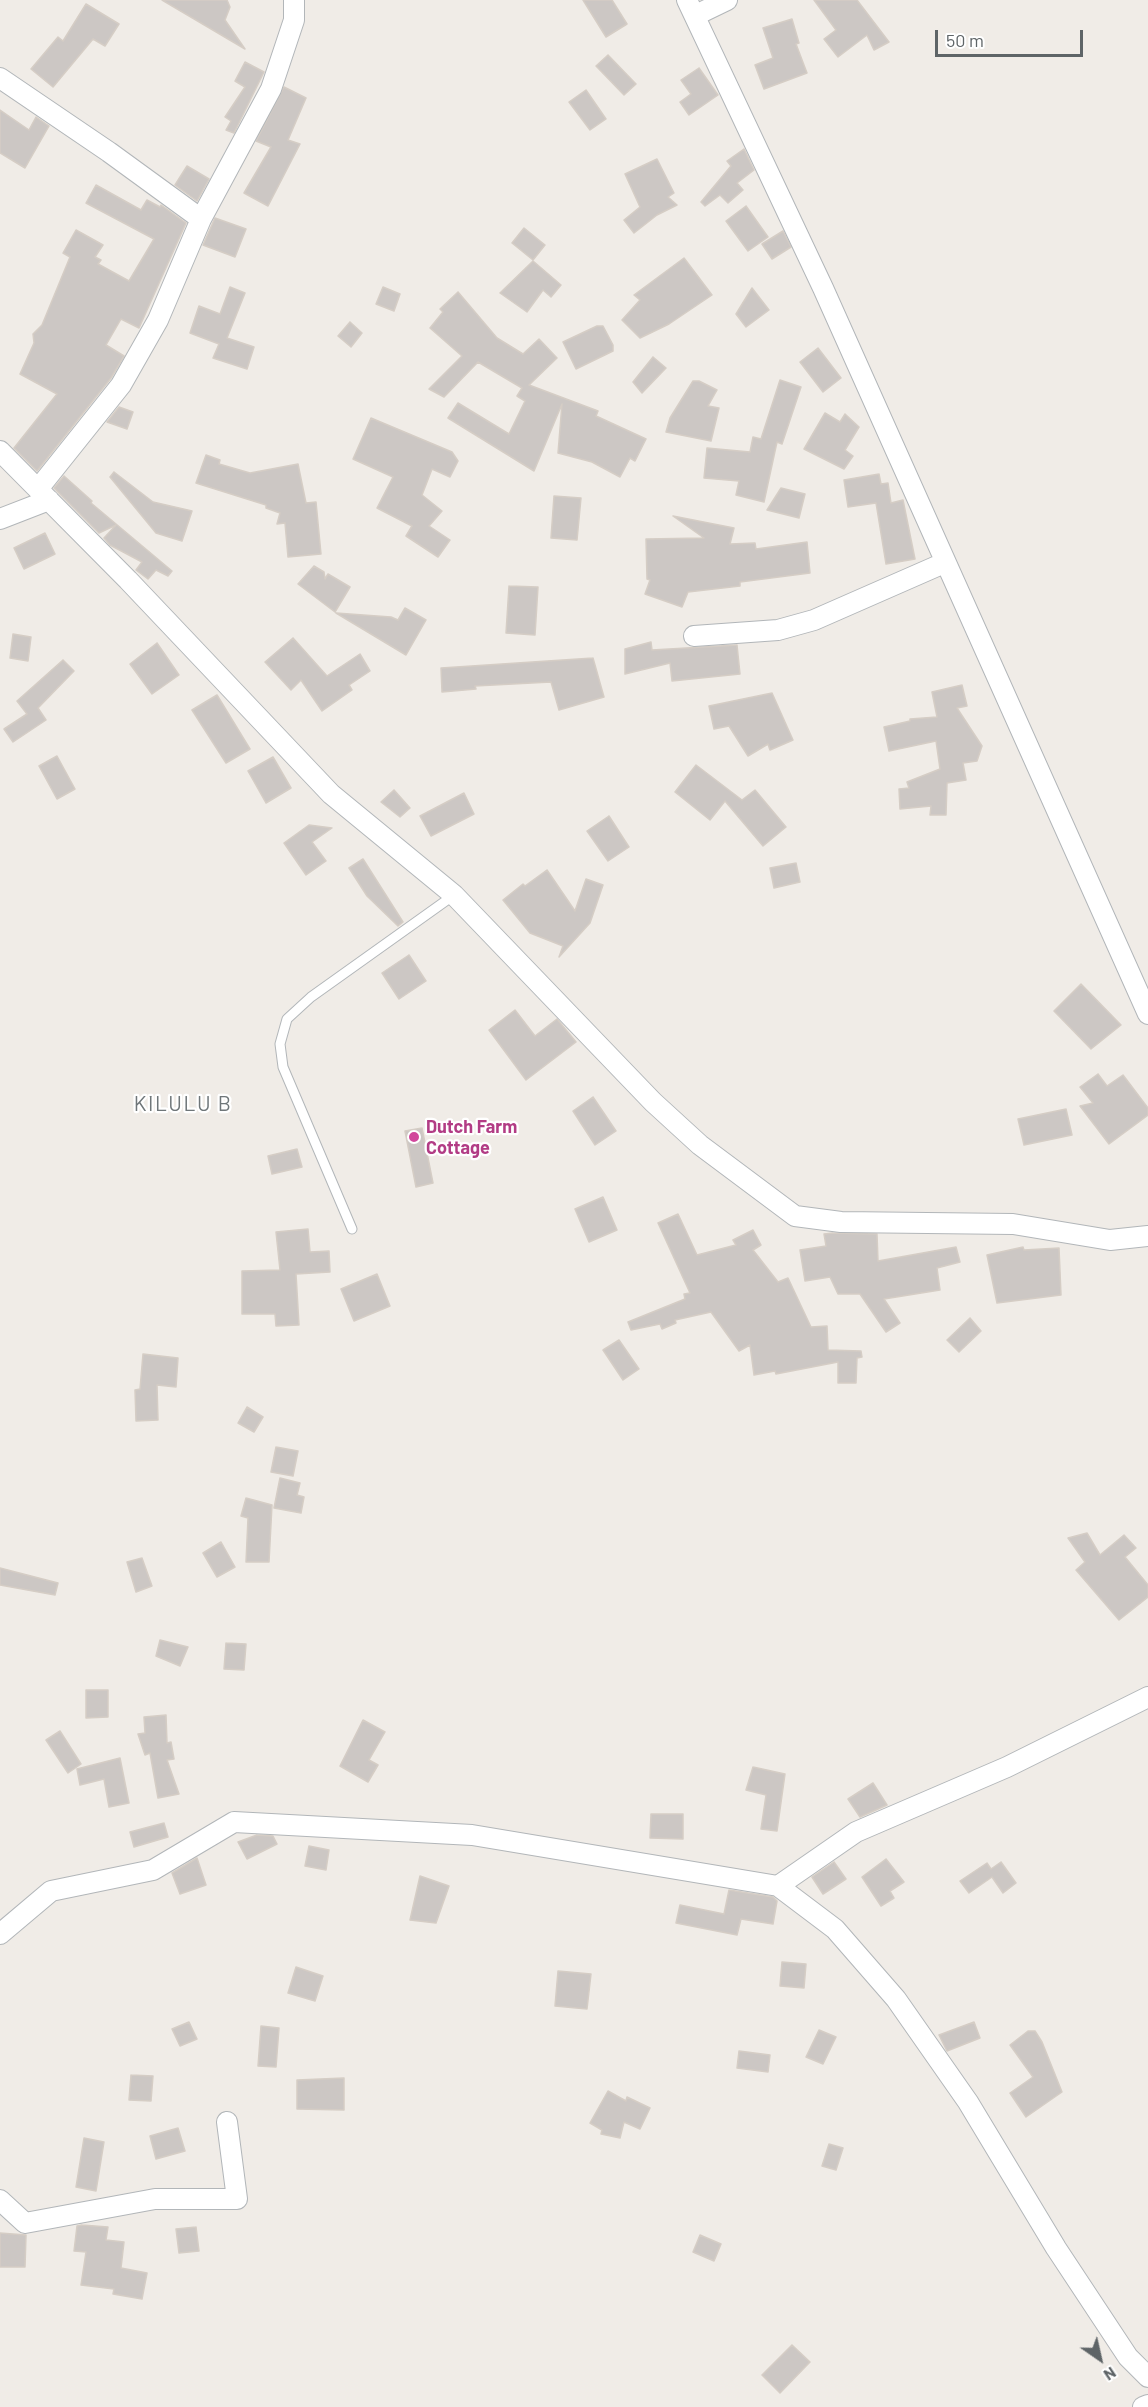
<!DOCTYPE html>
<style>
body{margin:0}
#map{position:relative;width:1148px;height:2407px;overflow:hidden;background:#f0ece7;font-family:Barlow,sans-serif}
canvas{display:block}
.north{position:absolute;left:1070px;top:2329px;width:60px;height:60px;-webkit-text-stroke:4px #fff;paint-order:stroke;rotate:146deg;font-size:16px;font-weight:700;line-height:24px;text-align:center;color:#5e6467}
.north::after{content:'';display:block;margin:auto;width:21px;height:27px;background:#5e6467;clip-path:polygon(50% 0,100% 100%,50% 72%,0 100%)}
.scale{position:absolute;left:935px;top:30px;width:148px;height:27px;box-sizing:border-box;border:3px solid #5e6467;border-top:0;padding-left:8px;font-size:18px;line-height:21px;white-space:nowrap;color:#5e6467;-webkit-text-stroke:4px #fff;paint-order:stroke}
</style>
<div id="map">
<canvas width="1148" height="2407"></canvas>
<div class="north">N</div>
<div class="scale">50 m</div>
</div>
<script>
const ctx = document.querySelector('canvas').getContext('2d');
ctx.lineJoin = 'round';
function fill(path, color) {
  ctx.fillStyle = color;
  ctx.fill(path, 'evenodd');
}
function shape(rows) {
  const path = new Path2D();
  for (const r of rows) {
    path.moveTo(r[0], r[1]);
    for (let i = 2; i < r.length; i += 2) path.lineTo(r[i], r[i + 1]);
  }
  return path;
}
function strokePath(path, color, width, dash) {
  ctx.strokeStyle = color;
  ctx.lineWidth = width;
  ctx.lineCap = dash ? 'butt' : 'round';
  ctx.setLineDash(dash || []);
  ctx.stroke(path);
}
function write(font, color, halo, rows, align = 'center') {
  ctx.font = font + ' Barlow,sans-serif';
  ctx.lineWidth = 4.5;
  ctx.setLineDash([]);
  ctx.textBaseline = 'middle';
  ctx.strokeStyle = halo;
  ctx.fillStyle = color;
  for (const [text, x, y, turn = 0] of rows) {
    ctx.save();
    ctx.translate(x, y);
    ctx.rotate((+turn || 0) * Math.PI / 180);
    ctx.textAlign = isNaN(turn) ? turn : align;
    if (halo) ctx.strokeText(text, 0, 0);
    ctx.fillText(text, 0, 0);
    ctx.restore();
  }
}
const building = shape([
 [162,0,227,0,230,7,225,20,245,49,162,0],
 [583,0,612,0,627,24,606,37,583,0],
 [814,0,857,0,889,42,874,50,867,35,838,57,824,39,836,30,814,0],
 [86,4,119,24,105,46,93,39,53,87,31,69,58,37,63,41,86,4],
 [792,19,799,43,796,44,807,73,764,89,755,65,773,58,763,28,792,19],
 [608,55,636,84,624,95,596,66,608,55],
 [245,62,264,72,234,133,226,130,231,121,225,117,245,87,235,81,245,62],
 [699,68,718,95,689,115,680,102,691,94,681,80,699,68],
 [284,87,306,98,288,140,300,144,268,206,244,193,271,147,256,141,284,87],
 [586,90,606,119,590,130,569,102,586,90],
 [0,110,29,130,36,117,49,126,25,168,0,153,0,110],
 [744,149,754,170,737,183,743,190,728,203,720,195,705,206,701,202,731,166,727,161,744,149],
 [657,159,674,193,668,197,677,205,657,215,634,233,624,220,640,207,625,174,657,159],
 [187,166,209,179,197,201,175,185,187,166],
 [96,185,141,210,147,200,160,207,161,205,186,223,139,328,121,319,106,345,124,356,111,378,37,471,14,448,57,394,20,374,34,343,33,334,42,325,70,257,63,253,76,230,103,245,95,257,101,260,98,264,129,281,154,239,86,203,96,185],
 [746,206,768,237,748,251,726,221,746,206],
 [215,218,246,229,235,257,203,245,215,218],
 [524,228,545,245,533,260,512,243,524,228],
 [783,231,791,247,772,259,762,244,783,231],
 [684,258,712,295,669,324,640,338,622,320,640,300,634,295,684,258],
 [533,261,561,285,551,297,543,290,527,312,500,293,533,261],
 [230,287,245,293,227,338,254,347,247,369,213,358,219,344,190,333,199,306,220,314,230,287],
 [383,287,400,294,394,311,376,304,383,287],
 [752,288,769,310,746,327,736,314,752,288],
 [458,292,497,338,523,354,539,339,557,358,529,385,598,411,596,416,646,439,635,461,630,458,620,477,592,462,558,453,562,404,534,471,448,418,458,403,509,434,525,401,517,396,522,388,478,362,444,397,429,389,462,356,430,328,443,312,440,309,458,292],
 [350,322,362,333,351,347,338,336,350,322],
 [597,326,603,326,613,345,613,351,576,369,563,342,597,326],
 [818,348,841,378,823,392,800,362,818,348],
 [653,357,666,368,642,393,633,382,653,357],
 [780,380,801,387,782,444,777,442,764,502,736,495,739,481,704,478,707,448,750,452,753,437,761,439,780,380],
 [693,381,699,381,717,390,708,406,719,408,711,441,666,432,670,418,693,381],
 [119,407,133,412,127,429,107,422,119,407],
 [825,413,840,422,845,414,859,427,845,450,853,456,844,469,804,449,825,413],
 [371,418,452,452,458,461,450,477,432,469,422,495,442,511,429,526,450,540,438,557,406,536,412,526,377,508,393,477,353,459,371,418],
 [206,455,220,460,219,464,250,473,298,464,306,503,316,502,321,554,288,557,285,523,277,524,280,513,266,508,266,505,196,483,206,455],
 [114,472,153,502,192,511,182,541,156,533,110,477,114,472],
 [879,474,881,484,888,483,891,503,903,500,915,559,886,564,876,503,848,507,844,480,879,474],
 [64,476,92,501,91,503,172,571,168,576,156,570,148,579,136,570,142,562,110,545,104,538,116,525,99,533,54,488,64,476],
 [781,488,805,494,799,518,767,510,781,488],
 [554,496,581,498,577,540,551,538,554,496],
 [673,516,734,528,730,544,755,543,756,549,807,542,810,573,740,582,740,586,688,592,682,607,645,594,650,580,647,579,646,539,704,538,673,516],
 [45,533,55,554,24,569,14,548,45,533],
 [314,566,324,572,325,579,328,574,350,587,335,612,298,584,314,566],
 [509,586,538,587,535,635,506,633,509,586],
 [405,608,426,620,406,655,336,613,391,617,398,620,405,608],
 [13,634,31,637,28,661,10,658,13,634],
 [293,638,327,676,360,654,370,671,349,685,352,690,322,711,301,680,291,690,265,662,293,638],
 [651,642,652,650,737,645,740,674,672,681,670,663,625,674,625,649,651,642],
 [157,643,179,675,152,694,130,664,157,643],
 [593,658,604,697,559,710,551,682,475,686,476,689,442,692,441,668,593,658],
 [63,660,74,671,38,708,46,720,13,742,4,729,27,714,17,701,63,660],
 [962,685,967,706,957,708,982,746,977,761,963,763,966,780,947,783,946,815,930,815,931,806,900,809,899,789,909,788,907,782,940,769,936,741,889,751,884,727,910,721,910,719,937,717,932,692,962,685],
 [772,693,793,740,770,750,768,744,748,756,729,726,714,729,709,706,772,693],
 [217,695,250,749,226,763,192,710,217,695],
 [57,756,75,789,57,799,39,766,57,756],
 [273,757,291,788,266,803,248,771,273,757],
 [696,765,742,800,755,790,786,827,763,846,725,801,710,820,675,792,696,765],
 [394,790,410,808,400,817,381,802,394,790],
 [464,793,474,814,431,836,420,816,464,793],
 [609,816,629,847,608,861,587,831,609,816],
 [309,825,332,828,312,842,326,861,306,875,284,843,309,825],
 [363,859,403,922,398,926,367,896,349,868,363,859],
 [796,863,800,882,774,888,770,868,796,863],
 [547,870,575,911,586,879,603,885,590,923,559,957,563,946,530,933,503,900,523,884,525,886,547,870],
 [409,955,426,981,399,999,382,973,409,955],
 [1081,984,1121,1025,1091,1049,1054,1011,1081,984],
 [515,1010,535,1036,557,1019,576,1042,526,1080,489,1030,515,1010],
 [1098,1074,1107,1086,1123,1075,1148,1108,1148,1115,1109,1144,1080,1106,1093,1103,1080,1087,1098,1074],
 [593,1097,616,1131,595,1145,573,1111,593,1097],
 [1066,1109,1072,1135,1024,1145,1018,1119,1066,1109],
 [422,1128,433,1183,416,1187,405,1131,422,1128],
 [297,1149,302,1167,272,1174,268,1156,297,1149],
 [603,1197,617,1230,589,1242,575,1209,603,1197],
 [678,1214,697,1255,736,1245,733,1240,753,1230,761,1245,753,1250,778,1282,788,1278,811,1327,827,1326,828,1350,861,1351,862,1357,857,1358,856,1383,838,1383,838,1362,776,1374,775,1371,754,1375,750,1345,739,1351,711,1312,675,1320,676,1323,662,1329,660,1324,631,1330,628,1322,685,1299,684,1294,690,1293,658,1223,678,1214],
 [308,1229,310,1252,329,1251,330,1272,296,1274,299,1325,276,1326,275,1314,242,1314,242,1271,280,1270,276,1232,308,1229],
 [833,1233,877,1234,878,1261,956,1247,960,1262,937,1268,940,1290,884,1299,900,1323,886,1332,860,1294,838,1294,830,1277,805,1281,800,1250,826,1246,824,1234,833,1233],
 [1023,1247,1024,1250,1059,1248,1061,1295,997,1303,987,1255,1023,1247],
 [377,1274,390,1306,354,1321,341,1289,377,1274],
 [970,1318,981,1331,959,1352,947,1340,970,1318],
 [619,1340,639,1369,623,1380,603,1350,619,1340],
 [143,1354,178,1358,176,1387,157,1385,158,1420,136,1421,135,1390,140,1389,143,1354],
 [247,1407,263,1417,254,1432,238,1423,247,1407],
 [276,1447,298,1451,293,1476,271,1472,276,1447],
 [280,1478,300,1483,297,1495,304,1497,301,1513,274,1508,280,1478],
 [246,1498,272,1505,269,1562,246,1562,248,1518,241,1516,246,1498],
 [1087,1533,1100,1555,1124,1535,1136,1548,1125,1557,1148,1585,1148,1597,1119,1620,1076,1570,1085,1562,1068,1538,1087,1533],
 [221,1542,235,1567,217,1577,203,1553,221,1542],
 [142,1558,152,1586,136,1592,127,1562,142,1558],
 [0,1568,58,1583,55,1595,0,1585,0,1568],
 [160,1640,188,1647,180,1666,156,1656,160,1640],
 [226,1643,246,1644,244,1670,224,1669,226,1643],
 [86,1690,108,1690,108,1717,86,1718,86,1690],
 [166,1715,167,1743,171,1742,174,1759,167,1760,179,1794,158,1798,150,1753,145,1755,138,1734,145,1733,144,1717,166,1715],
 [363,1720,385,1732,369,1760,378,1765,368,1782,340,1766,363,1720],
 [60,1731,81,1764,68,1773,46,1740,60,1731],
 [120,1758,129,1803,109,1807,104,1779,80,1785,77,1769,120,1758],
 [753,1767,785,1774,777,1831,761,1829,766,1795,746,1790,753,1767],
 [873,1783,887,1805,860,1817,848,1799,873,1783],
 [651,1814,683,1814,683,1839,650,1838,651,1814],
 [164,1823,168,1837,134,1847,130,1832,164,1823],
 [257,1835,273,1836,277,1844,247,1859,238,1842,257,1835],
 [309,1846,329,1850,326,1870,305,1866,309,1846],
 [197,1858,206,1885,180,1894,172,1873,197,1858],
 [886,1859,904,1882,890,1891,894,1898,881,1906,862,1877,886,1859],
 [834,1862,846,1879,823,1894,812,1877,834,1862],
 [1001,1862,1016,1883,1003,1893,992,1877,969,1893,960,1881,987,1863,991,1869,1001,1862],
 [420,1876,449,1886,436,1923,410,1920,420,1876],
 [729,1890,773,1897,777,1901,773,1924,741,1919,737,1935,676,1923,680,1905,724,1914,729,1890],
 [782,1962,806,1964,804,1988,780,1986,782,1962],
 [296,1967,323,1976,315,2001,288,1993,296,1967],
 [558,1971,591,1974,587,2009,555,2006,558,1971],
 [189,2022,197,2039,180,2046,172,2029,189,2022],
 [974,2022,980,2038,947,2051,939,2035,974,2022],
 [261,2026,279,2028,276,2067,258,2066,261,2026],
 [819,2030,836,2037,823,2064,806,2057,819,2030],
 [1028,2031,1035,2031,1042,2042,1062,2092,1026,2117,1010,2093,1033,2077,1010,2045,1028,2031],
 [739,2051,770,2055,768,2072,737,2068,739,2051],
 [131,2075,153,2076,151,2101,129,2100,131,2075],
 [344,2078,344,2110,297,2109,297,2080,344,2078],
 [608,2091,626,2101,627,2097,650,2108,640,2129,624,2122,620,2138,601,2134,602,2130,590,2123,608,2091],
 [178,2128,185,2151,156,2159,150,2136,178,2128],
 [84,2138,104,2142,96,2191,76,2187,84,2138],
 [829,2144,843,2148,836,2170,822,2166,829,2144],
 [82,2225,108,2227,106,2240,124,2242,121,2268,147,2273,142,2299,113,2294,114,2289,81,2285,86,2252,74,2251,77,2226,82,2225],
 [196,2227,199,2251,179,2253,176,2229,196,2227],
 [0,2233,26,2235,25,2267,0,2267,0,2233],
 [700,2235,721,2244,714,2261,693,2252,700,2235],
 [792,2345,810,2362,780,2393,762,2375,792,2345]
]);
fill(building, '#ccc7c4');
strokePath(building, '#d5cdc5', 1.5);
const lane = shape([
 [352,1229,283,1067,280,1044,287,1019,311,997,454,895]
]);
const street = shape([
 [687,0,823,288,1148,1014],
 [696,15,727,0],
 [0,78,109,152,201,219,158,320,121,385,38,489],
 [201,219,271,89,294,20,294,0],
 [0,451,128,580,331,794,454,895,653,1102,700,1145,795,1216,841,1222,1013,1224,1110,1240,1148,1236],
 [0,519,49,500],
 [694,636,778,630,814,620,944,563],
 [778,1886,856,1832,1007,1767,1148,1697],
 [0,1934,51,1891,153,1870,234,1822,472,1835,778,1886,835,1929,896,1999,968,2102,1056,2248,1128,2357,1148,2377],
 [0,2200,25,2223,155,2199,237,2199,227,2122],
 [1143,2407,1148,2405]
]);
strokePath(lane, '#b2b6b9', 11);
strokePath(street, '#b2b6b9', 22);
strokePath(lane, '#fff', 9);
strokePath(street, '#fff', 20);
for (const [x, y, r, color] of [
 [414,1137,6,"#d1479c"]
]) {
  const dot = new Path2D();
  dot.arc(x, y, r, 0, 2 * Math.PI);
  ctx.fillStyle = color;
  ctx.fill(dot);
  strokePath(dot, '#fff', 2);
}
write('bold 18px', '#b23c85', '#fff', [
 ["Dutch Farm",426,1127],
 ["Cottage",426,1148]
], 'left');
ctx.letterSpacing = '1.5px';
write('21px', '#6f7679', '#fff', [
 ["KILULU B",183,1104]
]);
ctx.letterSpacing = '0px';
</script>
